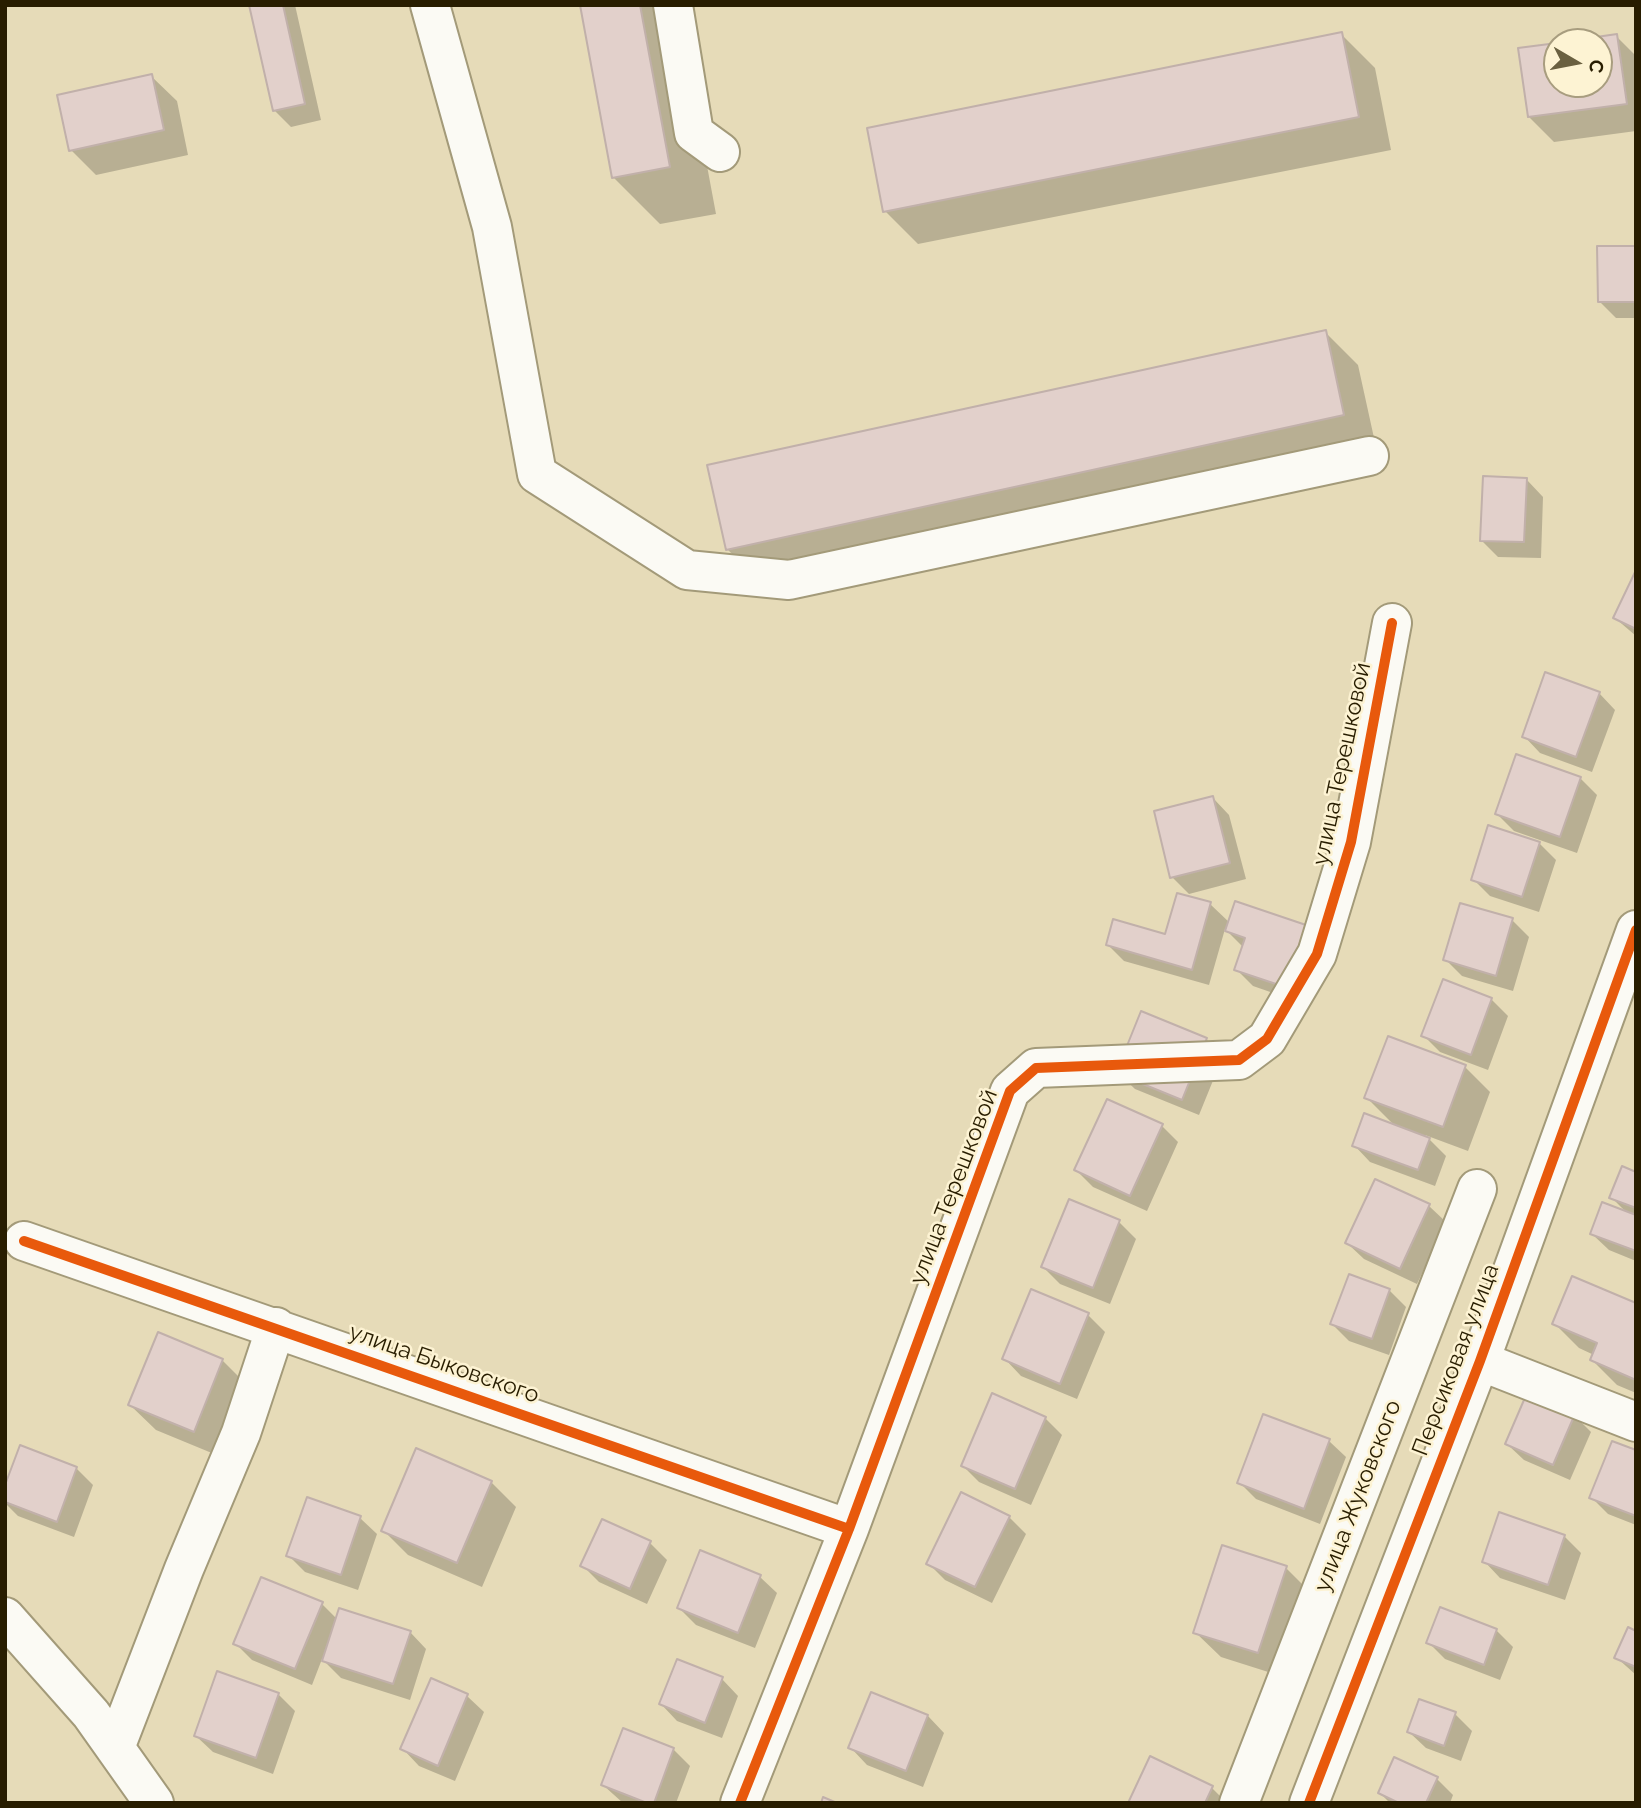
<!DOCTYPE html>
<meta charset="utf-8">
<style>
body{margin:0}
#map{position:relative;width:1641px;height:1808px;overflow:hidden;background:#e6dbb8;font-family:Raleway,sans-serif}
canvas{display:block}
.frame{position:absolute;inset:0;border:7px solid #281d00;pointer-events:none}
.north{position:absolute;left:1543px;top:28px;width:70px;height:70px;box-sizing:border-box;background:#fdf3d3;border:2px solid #a89d7f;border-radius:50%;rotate:100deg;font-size:19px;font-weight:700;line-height:28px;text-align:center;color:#281d00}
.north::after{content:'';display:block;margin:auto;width:24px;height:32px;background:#6a6040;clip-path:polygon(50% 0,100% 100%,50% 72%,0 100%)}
</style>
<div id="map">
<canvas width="1641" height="1808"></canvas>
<div class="frame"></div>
<div class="north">С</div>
</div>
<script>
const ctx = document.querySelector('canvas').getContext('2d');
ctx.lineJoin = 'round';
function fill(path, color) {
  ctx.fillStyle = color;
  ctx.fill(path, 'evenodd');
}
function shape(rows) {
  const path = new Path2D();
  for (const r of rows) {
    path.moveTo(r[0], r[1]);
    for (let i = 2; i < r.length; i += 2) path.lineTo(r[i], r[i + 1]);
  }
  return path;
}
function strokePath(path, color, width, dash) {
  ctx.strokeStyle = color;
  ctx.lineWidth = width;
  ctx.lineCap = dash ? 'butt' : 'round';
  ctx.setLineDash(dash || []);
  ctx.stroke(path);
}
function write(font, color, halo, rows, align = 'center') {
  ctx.font = font + ' Raleway,sans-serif';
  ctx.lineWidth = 5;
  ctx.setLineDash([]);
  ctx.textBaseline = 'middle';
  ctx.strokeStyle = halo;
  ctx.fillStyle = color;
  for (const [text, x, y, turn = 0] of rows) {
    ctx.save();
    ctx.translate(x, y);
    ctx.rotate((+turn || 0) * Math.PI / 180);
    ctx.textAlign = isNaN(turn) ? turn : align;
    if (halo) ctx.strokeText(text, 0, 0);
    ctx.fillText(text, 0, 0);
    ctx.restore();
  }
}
fill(shape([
 [251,5,295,5,321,120,291,127,274,110],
 [581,5,677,5,716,214,660,224,613,177],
 [1341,34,1375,68,1391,150,918,244,885,211],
 [1616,36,1636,56,1636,131,1554,142,1529,117,1557,44,1557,84,1599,84,1599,42,1575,42],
 [151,76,177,101,188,155,96,175,71,150],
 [1636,248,1636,318,1616,318,1599,301],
 [1325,332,1358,365,1376,447,761,582,727,549],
 [1527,480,1543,497,1541,558,1498,557,1481,540],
 [1636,575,1636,636,1615,618],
 [1599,693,1615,710,1592,772,1540,753,1524,736],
 [1580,778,1597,795,1577,853,1514,831,1497,814],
 [1213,798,1229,815,1246,879,1189,894,1172,877],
 [1539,843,1556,860,1539,912,1490,896,1473,879],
 [1210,904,1230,923,1305,927,1302,1003,1253,986,1236,969,1244,948,1225,929,1209,985,1124,961,1108,945,1167,936],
 [1512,920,1529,937,1513,991,1462,976,1445,959],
 [1491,999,1508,1016,1488,1070,1440,1052,1423,1035],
 [1206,1039,1223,1056,1199,1115,1135,1089,1118,1073],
 [1465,1067,1490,1092,1468,1151,1425,1135,1446,1156,1435,1186,1370,1162,1354,1145,1396,1127,1366,1097],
 [1162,1126,1178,1142,1147,1211,1093,1187,1076,1170],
 [1636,1173,1636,1261,1609,1250,1592,1234,1628,1214,1611,1197],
 [1429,1206,1446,1222,1417,1284,1364,1259,1347,1243],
 [1119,1222,1136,1239,1110,1304,1060,1284,1043,1267],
 [1389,1290,1406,1307,1389,1355,1349,1341,1332,1324],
 [1032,1291,1088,1315,1105,1332,1077,1399,1021,1376,1005,1359],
 [1636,1305,1636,1393,1617,1385,1592,1360,1594,1355,1579,1348,1554,1323],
 [222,1360,247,1385,219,1456,156,1430,130,1405],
 [1574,1415,1591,1432,1570,1480,1524,1460,1507,1444],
 [1045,1418,1062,1435,1031,1505,979,1482,963,1466],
 [1329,1441,1346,1457,1320,1524,1256,1499,1239,1482],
 [1636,1452,1636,1525,1608,1514,1591,1497],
 [76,1468,93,1485,74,1537,18,1516,5,1503,5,1490],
 [491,1482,516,1507,482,1587,408,1555,383,1530],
 [308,1499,360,1518,377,1534,358,1590,305,1572,288,1555],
 [1009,1517,1026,1534,992,1603,945,1580,928,1563],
 [603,1521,650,1543,667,1560,647,1604,599,1582,583,1566],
 [1564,1536,1581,1553,1565,1600,1500,1578,1484,1561],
 [1286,1568,1311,1593,1284,1677,1221,1657,1195,1632],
 [760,1577,777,1593,755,1648,696,1625,679,1608],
 [322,1604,337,1619,410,1632,426,1649,410,1700,341,1678,322,1659,312,1685,252,1660,235,1643],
 [1496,1630,1513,1647,1500,1680,1445,1659,1428,1642],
 [1636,1633,1636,1675,1616,1657],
 [722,1679,738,1696,722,1738,677,1721,661,1704],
 [278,1694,295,1711,273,1774,213,1752,196,1736],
 [872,1695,928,1716,944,1733,923,1787,867,1765,851,1748],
 [467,1696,484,1712,455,1781,419,1766,403,1749],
 [1420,1702,1455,1714,1472,1731,1461,1761,1426,1748,1409,1732],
 [673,1749,690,1766,676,1803,623,1803,603,1785],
 [1437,1779,1453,1795,1450,1803,1390,1803,1380,1793],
 [1212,1788,1227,1803,1130,1803]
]), '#0003');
const building = shape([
 [249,5,283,5,305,104,273,111,249,5],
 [580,5,640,5,670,167,612,178,580,5],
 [1342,32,1359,117,883,212,867,128,1342,32],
 [1617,34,1627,104,1528,117,1518,48,1557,43,1557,84,1599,84,1599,42,1562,42,1617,34],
 [152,74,164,130,69,151,57,95,152,74],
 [1597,246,1636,246,1636,302,1598,302,1597,246],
 [1326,330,1344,415,726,550,707,465,1326,330],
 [1483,476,1527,478,1524,542,1480,541,1483,476],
 [1636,570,1636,629,1613,618,1636,570],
 [1545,672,1600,692,1576,757,1522,737,1545,672],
 [1516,754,1581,777,1560,837,1495,814,1516,754],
 [1213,796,1230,863,1170,878,1154,811,1213,796],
 [1488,825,1540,842,1522,897,1471,880,1488,825],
 [1177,893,1211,902,1192,970,1106,945,1113,919,1165,934,1177,893],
 [1235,901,1306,925,1285,987,1234,970,1245,938,1225,931,1235,901],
 [1460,903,1513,918,1496,976,1443,960,1460,903],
 [1443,979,1492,998,1471,1055,1421,1036,1443,979],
 [1141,1011,1207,1038,1182,1100,1116,1073,1141,1011],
 [1388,1036,1466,1065,1443,1127,1364,1098,1388,1036],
 [1107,1099,1163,1124,1130,1196,1074,1170,1107,1099],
 [1364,1113,1430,1138,1418,1170,1352,1146,1364,1113],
 [1622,1166,1636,1172,1636,1208,1609,1198,1622,1166],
 [1375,1179,1430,1204,1400,1269,1345,1243,1375,1179],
 [1069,1199,1120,1220,1093,1288,1041,1267,1069,1199],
 [1602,1202,1636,1215,1636,1251,1590,1234,1602,1202],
 [1349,1274,1390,1289,1372,1339,1330,1324,1349,1274],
 [1572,1276,1636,1303,1636,1380,1590,1360,1597,1343,1552,1324,1572,1276],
 [1031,1289,1089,1313,1060,1384,1002,1359,1031,1289],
 [158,1332,223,1359,194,1432,128,1405,158,1332],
 [992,1393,1046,1417,1015,1489,961,1466,992,1393],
 [1527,1393,1575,1414,1553,1465,1505,1444,1527,1393],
 [1263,1414,1330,1439,1304,1509,1237,1483,1263,1414],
 [1612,1441,1636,1450,1636,1516,1589,1498,1612,1441],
 [20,1445,77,1467,57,1522,5,1502,5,1485,20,1445],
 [416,1448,492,1481,457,1563,381,1531,416,1448],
 [961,1492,1010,1516,975,1587,926,1564,961,1492],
 [307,1497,361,1516,341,1575,286,1556,307,1497],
 [1499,1512,1565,1535,1548,1585,1482,1562,1499,1512],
 [602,1519,651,1541,630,1589,580,1566,602,1519],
 [1222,1545,1287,1566,1258,1653,1193,1633,1222,1545],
 [700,1550,761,1575,738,1633,677,1608,700,1550],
 [261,1577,323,1602,295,1669,233,1644,261,1577],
 [1440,1607,1497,1629,1484,1665,1426,1643,1440,1607],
 [339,1608,411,1631,393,1684,322,1661,339,1608],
 [1628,1627,1636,1631,1636,1667,1614,1658,1628,1627],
 [677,1659,723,1677,705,1723,659,1704,677,1659],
 [217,1671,279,1693,256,1758,194,1736,217,1671],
 [431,1678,468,1694,438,1766,400,1749,431,1678],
 [871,1692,928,1715,906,1771,848,1748,871,1692],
 [1419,1699,1456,1712,1444,1746,1407,1732,1419,1699],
 [623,1728,674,1748,654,1803,647,1803,601,1785,623,1728],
 [1150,1756,1213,1786,1205,1803,1128,1803,1150,1756],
 [1394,1757,1438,1777,1426,1803,1399,1803,1378,1793,1394,1757],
 [823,1797,837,1803,821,1803,823,1797]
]);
fill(building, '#e2d0cb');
strokePath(building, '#c1b0aa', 2);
const minor = shape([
 [430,5,492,227,537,474,687,570,789,580,1369,456],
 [673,5,694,133,720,152],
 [24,1241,849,1529],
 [1480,1361,1636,1422],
 [5,1617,91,1714,154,1803],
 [115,1748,184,1569,241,1433,276,1327],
 [740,1803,849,1529,1010,1091,1036,1068,1239,1060,1267,1039,1317,954,1351,842,1392,623],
 [1239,1803,1477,1189],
 [1309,1803,1480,1361,1636,930]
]);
strokePath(minor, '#a39a79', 42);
strokePath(minor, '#fbfaf4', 38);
strokePath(shape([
 [24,1241,849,1529],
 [740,1803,849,1529,1010,1091,1036,1068,1239,1060,1267,1039,1317,954,1351,842,1392,623],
 [1309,1803,1480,1361,1636,930]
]), '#e8590c', 10);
write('23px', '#281d00', '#fdf3d3', [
 ["улица Терешковой",1342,764,-78],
 ["улица Терешковой",954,1187,-69],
 ["Персиковая улица",1456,1360,-69],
 ["улица Быковского",444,1364,19],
 ["улица Жуковского",1358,1496,-69]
]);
</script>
